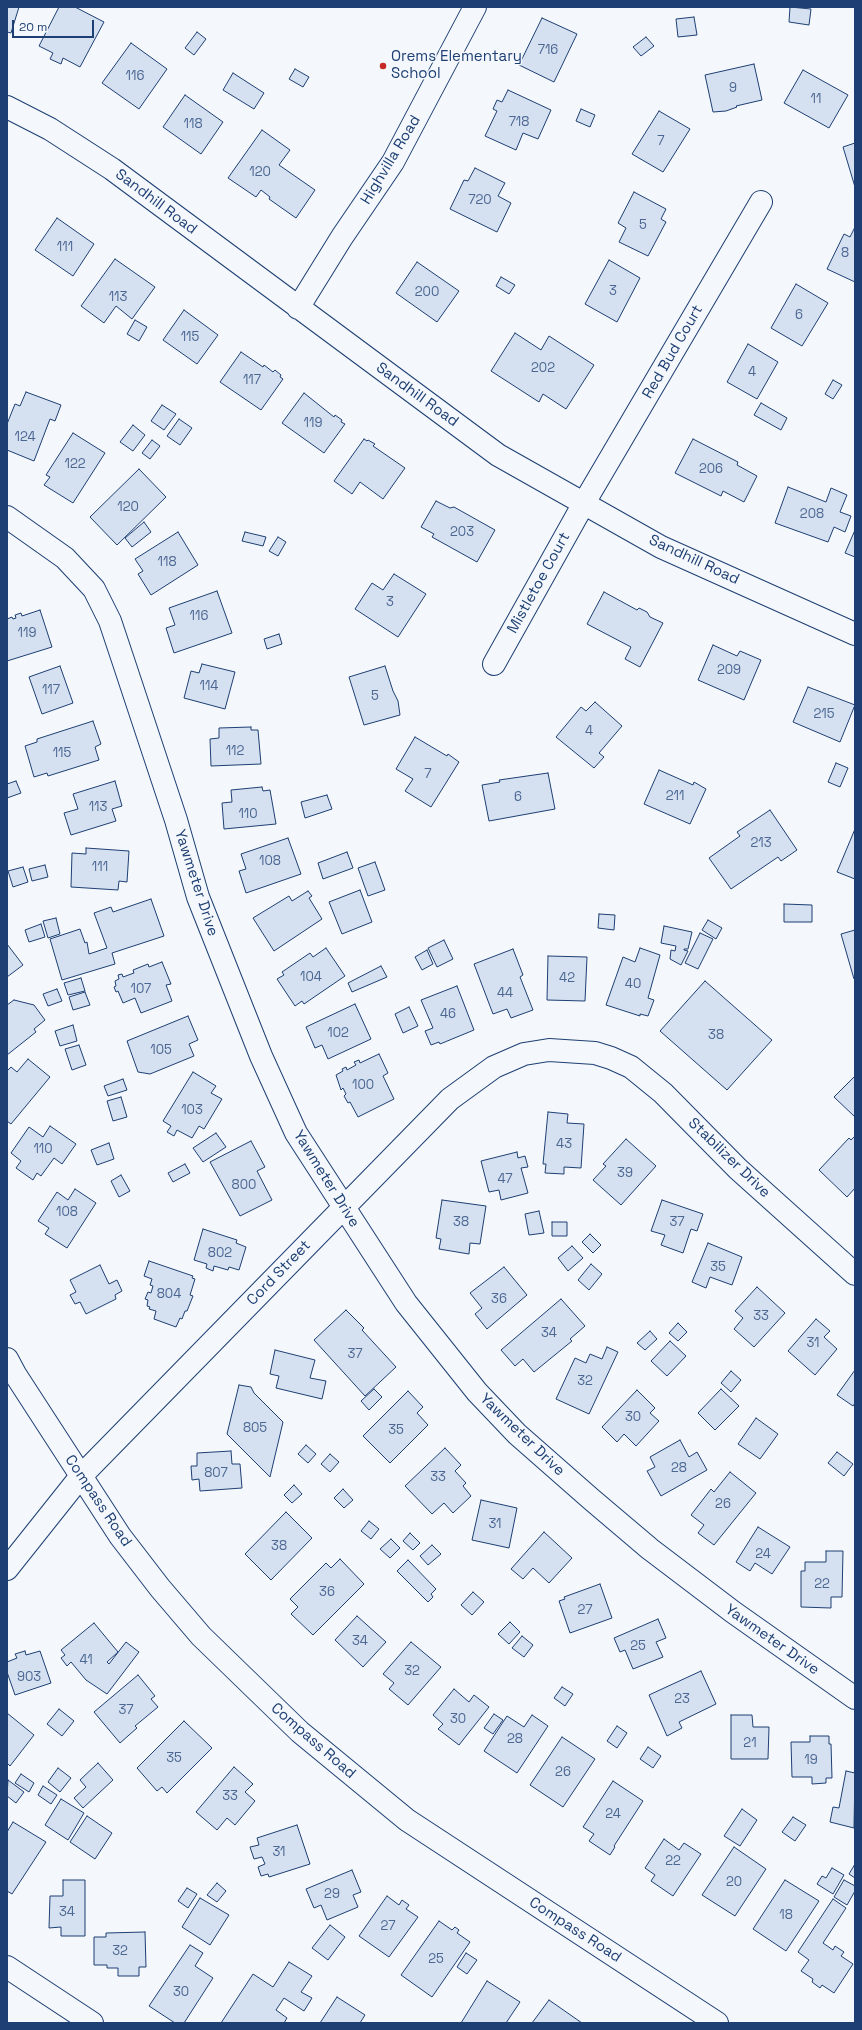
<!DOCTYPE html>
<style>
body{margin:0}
#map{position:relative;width:862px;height:2030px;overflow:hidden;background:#f4f7fb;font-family:"Space Grotesk",sans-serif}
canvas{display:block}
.frame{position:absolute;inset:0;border:8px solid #1d3f73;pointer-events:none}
.scale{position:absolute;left:12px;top:20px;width:82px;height:18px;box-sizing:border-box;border:2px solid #1d3f73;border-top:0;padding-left:5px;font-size:12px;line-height:14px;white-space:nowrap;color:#1d3f73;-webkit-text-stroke:3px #f4f7fb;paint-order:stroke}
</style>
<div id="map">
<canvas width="862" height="2030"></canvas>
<div class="frame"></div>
<div class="scale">20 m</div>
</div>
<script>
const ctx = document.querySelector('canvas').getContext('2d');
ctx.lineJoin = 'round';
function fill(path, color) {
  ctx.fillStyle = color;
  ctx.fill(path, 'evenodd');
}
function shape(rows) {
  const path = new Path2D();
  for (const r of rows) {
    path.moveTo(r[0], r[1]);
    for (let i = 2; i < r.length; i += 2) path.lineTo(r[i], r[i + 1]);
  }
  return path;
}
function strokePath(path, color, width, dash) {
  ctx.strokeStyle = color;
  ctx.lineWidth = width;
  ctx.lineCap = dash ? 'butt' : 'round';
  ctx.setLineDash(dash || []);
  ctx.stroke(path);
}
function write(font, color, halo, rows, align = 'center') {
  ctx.font = font + ' "Space Grotesk",sans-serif';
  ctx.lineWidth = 3;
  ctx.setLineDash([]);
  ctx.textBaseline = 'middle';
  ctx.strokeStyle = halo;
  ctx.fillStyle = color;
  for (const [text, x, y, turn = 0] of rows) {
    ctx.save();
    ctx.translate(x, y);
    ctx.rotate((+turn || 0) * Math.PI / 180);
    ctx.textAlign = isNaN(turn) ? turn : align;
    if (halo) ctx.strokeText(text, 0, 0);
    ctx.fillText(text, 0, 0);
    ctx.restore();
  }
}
const building = shape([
 [7,7,19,7,11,33,7,32,7,7],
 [59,7,75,7,104,22,80,67,63,58,61,64,50,59,53,53,39,46,59,7],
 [790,7,811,9,809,25,789,22,790,7],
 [694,17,697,35,678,37,676,19,694,17],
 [542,18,577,34,554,82,519,65,542,18],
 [197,32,206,39,194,55,185,48,197,32],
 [646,37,654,46,641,56,633,47,646,37],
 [131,43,167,69,139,109,102,83,131,43],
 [754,64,762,100,736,106,737,107,726,111,713,112,705,75,754,64],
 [295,69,309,77,303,87,289,79,295,69],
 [803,70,848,95,829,128,784,103,803,70],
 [233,73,264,93,254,109,223,90,233,73],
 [508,90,551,110,538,139,523,133,516,150,485,136,497,111,493,109,497,100,502,102,508,90],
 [185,95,223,122,201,154,163,127,185,95],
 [581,109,595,115,590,127,576,121,581,109],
 [659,111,690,129,663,172,632,154,659,111],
 [262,130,290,150,279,165,315,190,296,218,269,199,270,197,261,190,256,197,228,178,262,130],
 [855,143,855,187,843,147,855,143],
 [475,168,505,183,498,196,511,203,497,232,450,209,464,180,468,181,475,168],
 [634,192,666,209,661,219,666,222,648,256,619,242,626,228,618,223,634,192],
 [57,218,94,244,73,276,35,250,57,218],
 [855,227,855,282,827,269,844,234,850,237,855,227],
 [115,259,155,287,132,319,116,306,104,323,81,306,115,259],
 [609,260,640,278,617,322,585,304,609,260],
 [417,262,459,291,437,322,396,293,417,262],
 [501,277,515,285,509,294,496,286,501,277],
 [796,284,828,303,802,346,771,328,796,284],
 [184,310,218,335,197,364,163,340,184,310],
 [135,320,147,327,139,341,127,334,135,320],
 [515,333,541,350,549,336,594,365,566,409,543,394,539,402,491,371,515,333],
 [748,344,778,362,757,399,727,382,748,344],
 [241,352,263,367,264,365,273,372,275,370,281,375,280,377,283,379,261,410,220,382,241,352],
 [833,380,842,385,833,399,825,394,833,380],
 [26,392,61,405,55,421,50,419,34,461,7,450,7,424,15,404,20,406,26,392],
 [304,393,334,417,335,415,342,420,341,422,345,424,324,453,282,423,304,393],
 [761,403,787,418,781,430,754,415,761,403],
 [162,405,176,414,164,430,151,421,162,405],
 [179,419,192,428,180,445,167,436,179,419],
 [133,425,145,435,133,451,120,442,133,425],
 [73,433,105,453,73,503,44,485,50,477,46,475,73,433],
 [364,439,367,441,368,440,375,444,373,446,405,468,383,499,360,482,352,494,334,481,364,439],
 [693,439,738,462,737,465,757,476,744,502,723,491,721,496,675,473,693,439],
 [152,440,160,446,150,459,142,453,152,440],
 [139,469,166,497,117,545,90,517,139,469],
 [788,487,826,502,831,488,847,495,840,512,851,516,845,532,834,527,828,542,775,523,788,487],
 [436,501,450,508,454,507,495,530,477,562,432,537,434,534,421,527,436,501],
 [144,522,151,532,132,547,125,538,144,522],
 [855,530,855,557,845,553,855,530],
 [178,532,198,565,151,595,138,574,143,571,135,559,178,532],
 [245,532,266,537,263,546,242,541,245,532],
 [278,537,286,542,278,556,269,551,278,537],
 [394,574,426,594,398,637,355,609,372,583,383,590,394,574],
 [217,591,232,633,174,653,166,628,175,625,169,608,217,591],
 [604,592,637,610,639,608,647,612,650,617,663,623,640,667,625,659,631,647,587,624,604,592],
 [40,610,52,647,7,661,7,619,12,617,13,619,16,618,15,615,21,613,22,616,40,610],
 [279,634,282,644,267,649,264,639,279,634],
 [713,645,737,656,740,651,761,660,744,700,698,680,713,645],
 [202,664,235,672,225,709,184,698,191,671,199,673,202,664],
 [60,666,73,703,42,714,29,677,60,666],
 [385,666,393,691,398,701,400,715,364,725,349,677,385,666],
 [808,687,855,705,840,742,793,722,808,687],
 [595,702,622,726,599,753,604,757,594,768,556,737,581,707,586,711,595,702],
 [93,721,101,744,95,747,99,760,48,776,47,773,34,777,25,746,37,742,37,739,93,721],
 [251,727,251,730,258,730,261,764,211,766,210,739,219,738,219,728,251,727],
 [415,737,447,756,448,754,459,762,431,807,405,791,413,779,396,769,415,737],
 [836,763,848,768,840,787,828,782,836,763],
 [659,770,693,785,694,782,706,789,690,824,644,804,659,770],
 [548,773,555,809,489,821,482,785,500,782,499,780,548,773],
 [16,781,21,793,7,798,7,784,16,781],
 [115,781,122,806,112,809,116,821,71,835,64,813,78,809,73,794,115,781],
 [262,787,263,791,270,790,276,824,224,829,222,803,232,802,231,790,262,787],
 [327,795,332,809,305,818,301,802,327,795],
 [770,810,797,850,781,861,778,857,731,889,709,858,740,836,737,832,770,810],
 [855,829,855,879,837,872,855,829],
 [288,838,301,874,246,893,239,871,246,869,241,854,288,838],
 [86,848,129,851,127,882,119,881,118,890,71,887,72,853,86,854,86,848],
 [347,852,353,868,323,879,318,863,347,852],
 [375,862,385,890,368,896,358,868,375,862],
 [45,865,48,877,32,881,29,869,45,865],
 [23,867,28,882,13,887,8,871,23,867],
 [360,890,372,922,342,934,329,902,360,890],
 [308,891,312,896,309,898,322,919,274,951,253,918,289,896,292,901,308,891],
 [151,899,164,936,112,953,115,964,62,980,50,939,80,929,85,943,87,942,89,954,107,948,94,913,111,907,113,912,151,899],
 [784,904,812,905,812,922,784,922,784,904],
 [599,914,615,915,614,930,598,928,599,914],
 [56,918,60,934,48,938,43,921,56,918],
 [708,920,722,928,716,939,702,930,708,920],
 [41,924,45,937,29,942,25,930,41,924],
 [664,926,692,932,688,949,684,949,684,950,688,951,681,965,670,959,671,950,675,951,676,946,661,943,664,926],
 [855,930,855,978,854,979,841,934,855,930],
 [700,933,713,939,698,969,685,963,700,933],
 [444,940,453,959,437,967,428,948,444,940],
 [7,944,23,965,7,977,7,944],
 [326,948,345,976,304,1004,302,1001,295,1006,277,979,284,975,282,972,310,953,313,957,326,948],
 [640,948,660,955,648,998,654,1000,648,1016,640,1014,640,1016,606,1005,623,957,635,962,640,948],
 [513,949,523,975,520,977,533,1010,511,1018,507,1009,493,1014,474,964,513,949],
 [427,950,433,964,422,970,415,957,427,950],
 [548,956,587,957,585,1001,547,1000,548,956],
 [162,962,171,984,166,985,172,1001,141,1013,135,998,123,1003,118,991,116,992,114,987,116,986,115,981,119,979,118,975,122,974,123,977,134,973,133,970,148,964,149,967,162,962],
 [381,966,387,977,352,992,348,983,381,966],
 [81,978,85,991,68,995,64,983,81,978],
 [705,981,772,1040,727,1090,660,1031,705,981],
 [457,986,474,1030,440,1044,439,1042,431,1045,425,1031,433,1028,421,1000,457,986],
 [57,989,62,1001,48,1006,43,994,57,989],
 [85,992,90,1005,73,1010,69,997,85,992],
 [14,1000,34,1005,45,1020,34,1029,36,1032,7,1055,7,1005,14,1000],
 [355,1004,371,1039,328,1059,322,1045,315,1048,306,1027,355,1004],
 [409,1007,418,1026,403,1033,395,1014,409,1007],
 [188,1016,198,1040,189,1044,194,1056,150,1074,138,1072,127,1041,188,1016],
 [73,1025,77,1041,60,1046,55,1031,73,1025],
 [79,1045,86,1065,72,1070,65,1049,79,1045],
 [379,1054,388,1073,383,1076,394,1099,358,1117,350,1102,348,1103,344,1096,346,1094,343,1088,341,1090,336,1075,343,1071,342,1069,346,1067,347,1070,356,1065,354,1062,359,1060,360,1063,379,1054],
 [28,1059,50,1077,11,1124,7,1121,7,1071,11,1067,17,1072,28,1059],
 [193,1072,216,1086,211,1093,222,1099,204,1129,199,1126,192,1138,177,1130,174,1136,167,1132,171,1126,163,1121,193,1072],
 [855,1076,855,1117,834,1097,855,1076],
 [123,1079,127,1090,108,1096,104,1086,123,1079],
 [121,1097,127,1117,113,1121,107,1101,121,1097],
 [548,1112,568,1114,567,1123,584,1124,581,1168,564,1167,564,1174,545,1173,546,1164,543,1164,548,1112],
 [50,1126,76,1144,62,1164,54,1158,41,1176,37,1173,33,1180,16,1168,21,1161,11,1153,29,1127,43,1137,50,1126],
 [216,1133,226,1147,203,1162,193,1148,216,1133],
 [855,1136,855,1188,847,1197,819,1170,849,1138,851,1140,855,1136],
 [626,1139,656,1166,621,1205,593,1180,606,1166,603,1164,626,1139],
 [251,1141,265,1167,257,1171,272,1200,240,1216,210,1162,251,1141],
 [109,1143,114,1159,97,1165,91,1150,109,1143],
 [517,1152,518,1158,525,1156,528,1167,521,1168,528,1193,501,1200,499,1190,489,1192,481,1161,517,1152],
 [185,1164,190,1173,173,1182,168,1173,185,1164],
 [121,1175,130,1191,119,1197,111,1181,121,1175],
 [75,1189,96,1203,67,1248,45,1234,49,1228,38,1221,57,1192,68,1200,75,1189],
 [442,1200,486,1206,480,1244,470,1243,469,1254,439,1249,441,1239,436,1238,442,1200],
 [662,1200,703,1214,697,1231,691,1229,683,1253,661,1245,665,1235,651,1231,662,1200],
 [539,1211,544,1233,529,1235,525,1214,539,1211],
 [552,1222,567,1222,567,1236,552,1236,552,1222],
 [203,1229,237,1240,236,1243,246,1247,239,1270,229,1267,228,1270,214,1266,213,1271,206,1268,207,1264,194,1260,203,1229],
 [590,1234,601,1245,593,1253,582,1242,590,1234],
 [708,1243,742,1257,732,1285,710,1277,706,1288,692,1282,708,1243],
 [572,1246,583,1258,568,1271,558,1258,572,1246],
 [149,1261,193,1276,192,1278,195,1279,190,1295,193,1296,187,1311,185,1311,182,1319,180,1318,176,1327,154,1319,156,1311,149,1309,150,1307,147,1306,148,1300,145,1299,148,1292,151,1293,153,1286,150,1285,152,1279,144,1276,149,1261],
 [591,1264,602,1274,589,1290,578,1280,591,1264],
 [100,1265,109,1284,117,1280,122,1291,115,1295,116,1299,86,1314,80,1302,75,1304,70,1295,76,1292,70,1280,100,1265],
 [504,1267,527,1295,487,1329,475,1314,482,1308,470,1293,504,1267],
 [757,1287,785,1313,754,1347,734,1329,743,1318,735,1311,757,1287],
 [561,1299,585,1326,570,1339,572,1341,534,1372,523,1359,515,1366,501,1350,561,1299],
 [346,1310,364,1328,362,1330,396,1367,365,1396,314,1340,346,1310],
 [816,1319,830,1331,824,1337,837,1349,815,1375,788,1351,816,1319],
 [678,1323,687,1332,678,1341,669,1333,678,1323],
 [650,1331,657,1339,645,1350,637,1343,650,1331],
 [670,1341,686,1356,667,1376,651,1361,670,1341],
 [607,1347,618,1352,589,1414,556,1399,575,1358,586,1363,590,1354,602,1359,607,1347],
 [275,1350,315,1360,310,1378,326,1381,322,1399,276,1388,279,1376,270,1374,275,1350],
 [855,1370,855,1403,853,1406,837,1395,855,1370],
 [731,1371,741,1380,731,1392,721,1383,731,1371],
 [239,1385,251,1387,254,1393,283,1422,270,1477,227,1434,239,1385],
 [374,1389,382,1397,369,1410,361,1401,374,1389],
 [721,1389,739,1406,715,1430,698,1413,721,1389],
 [637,1390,655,1408,650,1413,659,1421,636,1446,624,1434,617,1442,602,1427,637,1390],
 [408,1391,423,1407,417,1413,428,1425,390,1463,363,1436,408,1391],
 [756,1418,778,1434,760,1459,738,1444,756,1418],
 [680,1440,689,1457,697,1452,707,1470,661,1496,647,1471,655,1467,650,1457,680,1440],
 [306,1445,316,1454,308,1463,298,1454,306,1445],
 [445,1448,461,1465,455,1471,466,1483,463,1486,471,1496,453,1513,444,1503,432,1514,405,1486,445,1448],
 [231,1451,232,1464,240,1464,242,1488,200,1491,199,1479,192,1480,191,1466,197,1466,197,1453,231,1451],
 [837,1452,853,1464,844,1476,828,1463,837,1452],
 [330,1454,339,1462,330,1472,321,1464,330,1454],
 [730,1472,756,1493,714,1545,698,1533,704,1525,691,1515,711,1489,714,1492,730,1472],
 [294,1485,302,1494,292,1503,284,1495,294,1485],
 [343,1489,353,1500,344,1508,334,1498,343,1489],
 [481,1500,517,1508,509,1548,472,1540,481,1500],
 [286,1512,312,1538,271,1580,245,1554,286,1512],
 [369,1521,379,1529,371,1539,361,1531,369,1521],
 [758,1527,790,1547,772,1574,755,1563,750,1571,736,1562,758,1527],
 [544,1532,572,1558,549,1583,533,1568,523,1579,511,1569,544,1532],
 [410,1533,420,1543,413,1550,403,1541,410,1533],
 [391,1539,400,1548,390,1558,380,1549,391,1539],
 [432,1545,441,1554,428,1565,420,1556,432,1545],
 [826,1551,843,1551,842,1597,831,1597,831,1608,801,1607,801,1571,805,1571,805,1562,826,1562,826,1551],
 [340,1559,364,1584,313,1635,291,1614,298,1607,290,1599,326,1563,331,1568,340,1559],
 [408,1560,436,1589,431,1594,433,1597,428,1602,397,1571,408,1560],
 [600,1584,612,1618,570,1633,559,1601,565,1599,564,1597,600,1584],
 [473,1592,484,1602,472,1615,461,1605,473,1592],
 [357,1616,386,1642,363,1667,335,1640,357,1616],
 [658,1619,666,1638,656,1642,663,1657,633,1669,625,1650,620,1652,614,1638,658,1619],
 [510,1622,520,1632,509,1644,498,1634,510,1622],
 [94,1623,118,1652,107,1662,109,1664,126,1642,139,1652,107,1694,86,1680,71,1662,67,1666,61,1658,65,1655,61,1650,94,1623],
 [522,1636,533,1645,524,1657,512,1648,522,1636],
 [411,1642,441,1667,408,1705,389,1689,394,1683,383,1674,411,1642],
 [25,1651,26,1655,40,1651,51,1683,15,1695,7,1672,7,1662,17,1658,15,1654,25,1651],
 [701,1671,716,1704,679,1722,682,1728,667,1736,649,1695,701,1671],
 [138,1675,155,1696,151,1699,158,1707,135,1726,137,1728,120,1743,94,1712,138,1675],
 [562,1687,573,1694,565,1706,554,1698,562,1687],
 [454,1689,469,1702,474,1695,489,1707,459,1745,438,1729,443,1724,433,1715,454,1689],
 [59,1709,74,1721,62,1736,47,1724,59,1709],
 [7,1713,34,1735,10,1766,7,1763,7,1713],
 [494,1714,503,1720,493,1734,484,1728,494,1714],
 [532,1715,548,1726,517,1773,484,1751,507,1716,524,1727,532,1715],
 [731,1715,752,1715,753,1727,769,1727,768,1759,731,1759,731,1715],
 [184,1721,212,1748,167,1793,162,1787,157,1791,137,1768,184,1721],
 [617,1726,627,1733,617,1748,607,1741,617,1726],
 [810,1736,829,1736,829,1744,831,1744,832,1778,826,1778,826,1783,812,1784,812,1777,792,1777,791,1742,810,1742,810,1736],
 [562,1737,595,1759,563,1807,530,1785,562,1737],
 [648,1747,661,1756,653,1768,640,1759,648,1747],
 [98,1763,113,1780,83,1808,74,1798,86,1787,80,1780,98,1763],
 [234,1767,253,1784,245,1792,255,1801,235,1825,227,1818,217,1830,196,1812,234,1767],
 [58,1768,71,1778,60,1792,48,1782,58,1768],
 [846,1771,855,1773,854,1828,830,1822,833,1807,839,1808,846,1771],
 [21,1774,34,1783,29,1792,15,1783,21,1774],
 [8,1780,24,1792,16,1803,7,1796,8,1780],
 [613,1781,643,1801,614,1846,615,1847,610,1855,589,1841,594,1834,583,1827,613,1781],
 [43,1786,57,1795,51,1804,38,1795,43,1786],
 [61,1799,84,1813,68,1840,45,1825,61,1799],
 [742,1809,757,1820,740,1846,724,1836,742,1809],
 [87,1816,112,1833,95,1859,70,1842,87,1816],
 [793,1817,806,1825,795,1841,782,1832,793,1817],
 [13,1822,46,1842,12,1894,7,1891,7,1832,13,1822],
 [297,1825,310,1864,269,1877,268,1874,261,1876,258,1867,265,1864,262,1857,254,1859,250,1847,259,1845,257,1838,297,1825],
 [664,1839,679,1850,684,1843,701,1854,673,1896,651,1881,655,1875,645,1868,664,1839],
 [734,1847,766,1869,735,1916,702,1895,734,1847],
 [855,1864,855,1878,849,1874,855,1864],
 [832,1868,844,1875,833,1894,817,1884,822,1876,826,1878,832,1868],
 [352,1870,361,1892,353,1895,358,1907,327,1920,321,1905,314,1908,306,1889,352,1870],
 [63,1880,85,1880,85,1936,61,1936,61,1927,49,1928,50,1896,63,1896,63,1880],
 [785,1880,819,1901,786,1951,753,1929,785,1880],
 [844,1880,855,1886,855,1891,847,1905,834,1897,844,1880],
 [217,1883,226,1891,217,1902,207,1895,217,1883],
 [187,1888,197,1894,188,1908,178,1901,187,1888],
 [387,1896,399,1905,402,1900,409,1905,406,1909,418,1917,389,1957,359,1936,387,1896],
 [200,1898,229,1915,210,1945,182,1927,200,1898],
 [833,1899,846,1908,823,1943,833,1950,835,1946,844,1952,841,1956,853,1964,834,1993,822,1985,820,1988,812,1982,813,1979,801,1971,809,1960,798,1952,833,1899],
 [439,1921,452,1930,455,1927,459,1930,457,1933,470,1942,432,1997,401,1975,439,1921],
 [330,1925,345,1937,328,1960,312,1948,330,1925],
 [145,1932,146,1967,139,1967,139,1976,118,1976,118,1968,107,1968,107,1965,94,1965,94,1937,106,1937,106,1933,145,1932],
 [190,1945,203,1953,195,1966,213,1978,184,2023,175,2023,149,2006,190,1945],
 [466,1953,477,1960,467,1974,457,1967,466,1953],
 [289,1962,312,1976,301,1992,312,1998,304,2011,284,1998,276,2010,287,2018,284,2023,221,2023,253,1974,273,1987,289,1962],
 [487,1981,520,2002,506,2023,461,2023,487,1981],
 [337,1997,365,2015,360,2023,320,2023,337,1997],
 [549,2000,582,2023,532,2023,549,2000]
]);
fill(building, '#d5e0f0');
strokePath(building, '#1d3f73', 1);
const minor = shape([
 [7,107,50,129,112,169,498,455,661,547,855,634],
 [298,308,342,237,393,162,475,7],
 [7,517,65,558,94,589,110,621,124,663,176,820,198,897,261,1056,296,1133,406,1303,477,1392,517,1434,591,1499,650,1549,733,1612,855,1698],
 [494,664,584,503,761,202],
 [7,1359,15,1374,120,1536,160,1588,201,1636,300,1732,407,1820,717,2023],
 [7,1569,81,1476,450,1099,494,1067,524,1054,549,1050,595,1053,611,1058,631,1067,663,1093,738,1169,855,1274],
 [7,1967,92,2023]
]);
strokePath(minor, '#1d3f73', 24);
strokePath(minor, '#f4f7fb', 22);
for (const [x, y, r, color] of [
 [383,66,4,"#c62828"]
]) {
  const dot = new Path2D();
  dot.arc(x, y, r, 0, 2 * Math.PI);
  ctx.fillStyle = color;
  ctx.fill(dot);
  strokePath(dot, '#f4f7fb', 1.5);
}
write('13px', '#4b6792', null, [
 ["716",548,50],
 ["116",135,76],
 ["9",733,88],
 ["11",816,99],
 ["718",519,122],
 ["118",193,124],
 ["7",661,141],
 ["120",260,172],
 ["720",480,200],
 ["5",643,225],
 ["111",65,247],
 ["8",845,253],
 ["3",613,291],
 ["200",427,292],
 ["113",118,297],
 ["6",799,315],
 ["115",190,337],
 ["202",543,368],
 ["4",752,372],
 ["117",252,380],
 ["119",313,423],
 ["124",25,437],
 ["122",75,464],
 ["206",711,469],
 ["120",128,507],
 ["208",812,514],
 ["203",462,532],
 ["118",167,562],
 ["3",390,602],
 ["116",199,616],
 ["119",27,633],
 ["209",729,670],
 ["114",209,686],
 ["117",51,690],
 ["5",375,696],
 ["215",824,714],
 ["4",589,731],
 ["112",235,751],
 ["115",62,753],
 ["7",428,774],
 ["211",675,796],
 ["6",518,797],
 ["113",98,807],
 ["110",248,814],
 ["213",761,843],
 ["108",270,861],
 ["111",100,867],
 ["104",311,977],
 ["42",567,978],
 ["40",633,984],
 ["107",141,989],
 ["44",505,993],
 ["46",448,1014],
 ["102",338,1033],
 ["38",716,1035],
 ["105",161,1050],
 ["100",363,1085],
 ["103",192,1110],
 ["43",564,1144],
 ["110",43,1149],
 ["39",625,1173],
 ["47",505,1179],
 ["800",244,1185],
 ["108",67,1212],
 ["38",461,1222],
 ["37",677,1222],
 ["802",220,1253],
 ["35",718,1267],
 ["804",169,1294],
 ["36",499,1299],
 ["33",761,1316],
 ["34",549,1333],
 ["31",813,1343],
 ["37",355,1354],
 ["32",585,1381],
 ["30",633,1417],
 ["805",255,1428],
 ["35",396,1430],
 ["28",679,1468],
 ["807",216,1473],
 ["33",438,1477],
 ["26",723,1504],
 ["31",495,1524],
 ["38",279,1546],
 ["24",763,1554],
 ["22",822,1584],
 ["36",327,1592],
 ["27",585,1610],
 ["34",360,1641],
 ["25",638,1646],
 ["41",86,1660],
 ["32",412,1671],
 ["903",29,1677],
 ["23",682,1699],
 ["37",126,1710],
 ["30",458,1719],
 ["28",515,1739],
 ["21",750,1743],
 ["35",174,1758],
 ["19",811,1760],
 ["26",563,1772],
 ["33",230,1796],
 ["24",613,1814],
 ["31",279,1852],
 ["22",673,1861],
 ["20",734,1882],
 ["29",332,1894],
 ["34",67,1912],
 ["18",786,1915],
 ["27",388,1926],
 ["32",120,1951],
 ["25",436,1959],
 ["30",181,1992]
]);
write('15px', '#1d3f73', '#f4f7fb', [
 ["Orems Elementary",391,57],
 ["School",391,74]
], 'left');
write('15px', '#1d3f73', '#f4f7fb', [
 ["Highvilla Road",391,160,-59],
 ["Sandhill Road",156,202,37],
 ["Red Bud Court",673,352,-60],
 ["Sandhill Road",417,395,36],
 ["Sandhill Road",694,560,25],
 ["Mistletoe Court",539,583,-61],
 ["Yawmeter Drive",196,883,72],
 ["Stabilizer Drive",729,1158,44],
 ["Yawmeter Drive",326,1179,58],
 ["Cord Street",279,1273,-46],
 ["Yawmeter Drive",522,1435,44],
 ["Compass Road",98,1501,56],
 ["Yawmeter Drive",772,1640,35],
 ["Compass Road",313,1741,41],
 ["Compass Road",575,1930,33]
]);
</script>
